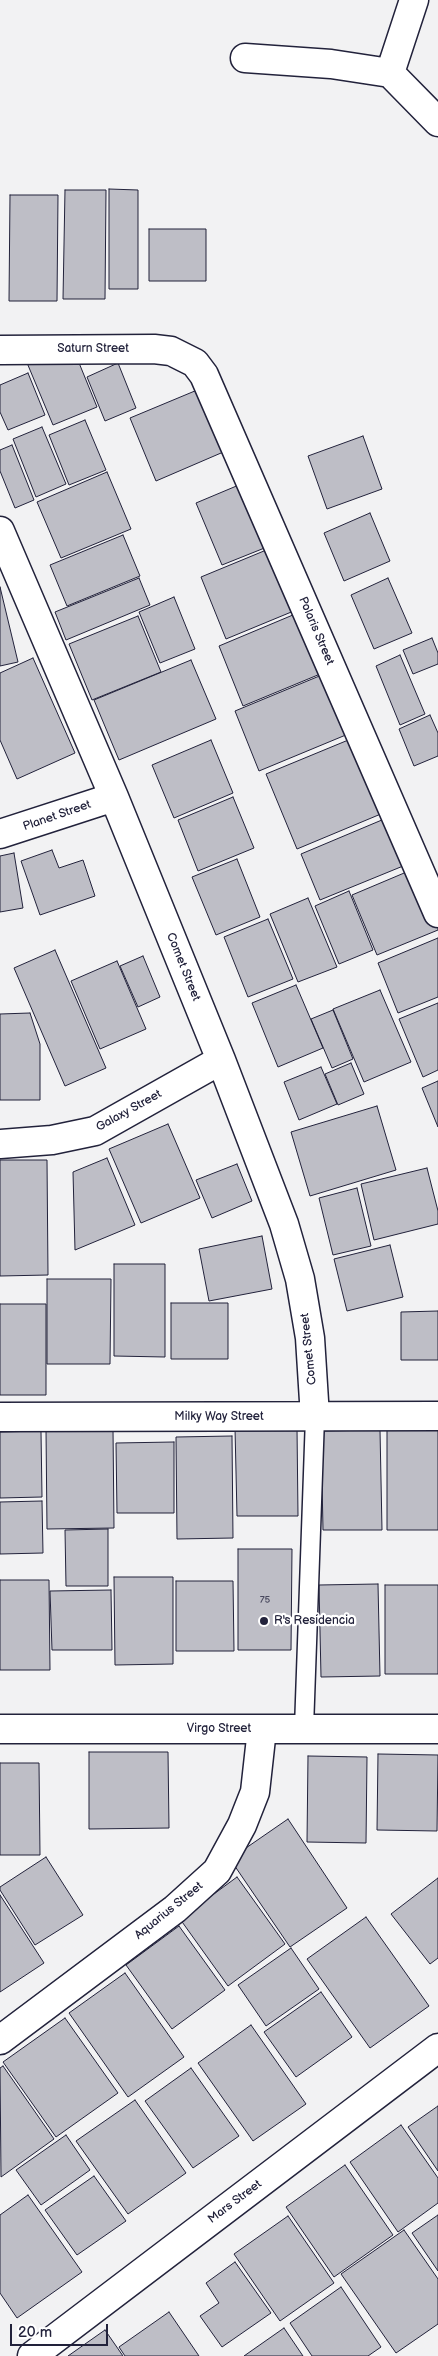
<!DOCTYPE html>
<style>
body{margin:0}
#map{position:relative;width:438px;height:2356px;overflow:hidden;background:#f2f2f3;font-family:"Balsamiq Sans",sans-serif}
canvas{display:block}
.scale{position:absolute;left:10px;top:2324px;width:98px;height:22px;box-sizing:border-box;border:2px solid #22223b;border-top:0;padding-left:6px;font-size:15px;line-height:18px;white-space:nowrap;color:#22223b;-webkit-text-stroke:4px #fff;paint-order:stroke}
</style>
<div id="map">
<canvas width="438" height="2356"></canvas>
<div class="scale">20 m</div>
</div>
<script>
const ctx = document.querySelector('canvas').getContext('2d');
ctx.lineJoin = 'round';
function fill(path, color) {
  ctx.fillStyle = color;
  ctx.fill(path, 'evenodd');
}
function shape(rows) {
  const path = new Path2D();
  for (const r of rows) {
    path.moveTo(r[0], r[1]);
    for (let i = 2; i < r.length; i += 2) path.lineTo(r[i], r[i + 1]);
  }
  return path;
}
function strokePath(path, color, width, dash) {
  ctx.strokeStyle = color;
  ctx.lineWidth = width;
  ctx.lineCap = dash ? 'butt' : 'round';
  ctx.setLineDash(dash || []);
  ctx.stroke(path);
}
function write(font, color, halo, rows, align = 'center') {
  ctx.font = font + ' "Balsamiq Sans",sans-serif';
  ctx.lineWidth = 4.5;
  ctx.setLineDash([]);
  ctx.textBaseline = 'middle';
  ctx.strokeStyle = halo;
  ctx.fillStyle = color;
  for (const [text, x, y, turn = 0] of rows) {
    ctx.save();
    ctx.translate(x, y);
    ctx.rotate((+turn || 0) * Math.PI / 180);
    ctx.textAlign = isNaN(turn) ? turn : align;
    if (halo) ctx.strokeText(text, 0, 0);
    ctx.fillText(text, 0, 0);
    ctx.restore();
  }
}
const building = shape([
 [109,189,138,190,138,289,109,289,109,189],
 [65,190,106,190,105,299,63,299,65,190],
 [10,195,58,195,57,301,9,301,10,195],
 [149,229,206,229,206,281,149,281,149,229],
 [75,353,97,407,53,425,25,358,75,353],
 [118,363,136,408,105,421,87,377,118,363],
 [28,373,45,415,8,430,0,412,0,385,28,373],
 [202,388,228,450,156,481,130,418,202,388],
 [85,420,106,470,69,485,49,435,85,420],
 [42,427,66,484,36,497,13,439,42,427],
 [363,436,382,489,327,509,308,456,363,436],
 [12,445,34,500,15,508,0,471,0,450,12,445],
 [107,472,131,529,61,558,37,502,107,472],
 [246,482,272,545,222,565,196,503,246,482],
 [370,513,390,561,344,581,324,533,370,513],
 [123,535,140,576,67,606,50,565,123,535],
 [276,546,301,608,226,639,201,577,276,546],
 [139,578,150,605,66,640,55,612,139,578],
 [388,578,412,633,374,649,351,595,388,578],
 [0,587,18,662,0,666,0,587],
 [174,597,195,649,160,663,139,612,174,597],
 [300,612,325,672,243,706,219,646,300,612],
 [138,616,161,672,92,700,69,644,138,616],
 [432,638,438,653,438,664,413,674,403,650,432,638],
 [400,655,425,714,400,725,376,666,400,655],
 [33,658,75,753,17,779,0,740,0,673,33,658],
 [191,660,216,719,119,760,94,700,191,660],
 [329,672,353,732,259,771,235,711,329,672],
 [430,715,438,733,438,756,414,766,399,729,430,715],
 [358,736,388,811,297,849,266,774,358,736],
 [211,740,233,793,174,818,152,765,211,740],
 [233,797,254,848,198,871,178,820,233,797],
 [389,817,408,864,320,900,301,854,389,817],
 [52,850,59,868,83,860,95,896,40,915,21,861,52,850],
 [14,853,23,908,0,912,0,856,14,853],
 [237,859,260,917,216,935,192,877,237,859],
 [416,868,438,921,438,930,377,955,352,895,416,868],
 [349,891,373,950,339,964,315,906,349,891],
 [308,898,337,967,298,982,270,914,308,898],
 [268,919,293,979,248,997,224,937,268,919],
 [438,938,438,997,398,1013,378,963,438,938],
 [55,950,106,1068,65,1086,14,968,55,950],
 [143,956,160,997,138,1007,120,966,143,956],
 [117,961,146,1029,100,1049,71,981,117,961],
 [296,985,323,1048,278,1067,252,1003,296,985],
 [380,990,411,1062,364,1082,333,1009,380,990],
 [438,1003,438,1070,423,1077,399,1019,438,1003],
 [333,1010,353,1059,332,1068,311,1019,333,1010],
 [30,1013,40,1044,40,1100,0,1100,0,1014,30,1013],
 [351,1063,364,1094,338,1105,325,1074,351,1063],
 [321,1067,337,1104,299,1120,284,1082,321,1067],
 [438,1081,438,1127,422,1088,438,1081],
 [377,1106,396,1170,310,1196,291,1132,377,1106],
 [168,1124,200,1198,141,1223,109,1149,168,1124],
 [107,1158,135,1225,75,1250,73,1172,107,1158],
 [0,1160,47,1160,48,1275,0,1276,0,1160],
 [237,1164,252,1201,212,1218,196,1180,237,1164],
 [427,1168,438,1211,438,1224,374,1240,361,1184,427,1168],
 [357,1188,371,1246,333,1255,319,1198,357,1188],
 [262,1236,272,1289,209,1301,199,1249,262,1236],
 [390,1245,403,1297,347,1311,334,1259,390,1245],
 [114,1264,165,1264,165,1357,114,1356,114,1264],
 [47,1279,111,1279,110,1364,47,1364,47,1279],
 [171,1303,228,1303,228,1359,171,1359,171,1303],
 [0,1304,46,1304,46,1395,0,1395,0,1304],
 [438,1311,438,1360,401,1360,401,1312,438,1311],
 [387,1426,438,1426,438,1530,387,1530,387,1426],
 [297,1427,298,1516,237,1516,235,1428,297,1427],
 [46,1429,113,1429,114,1528,47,1529,46,1429],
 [380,1430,382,1530,323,1530,321,1431,380,1430],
 [41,1431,42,1497,0,1498,0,1432,41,1431],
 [232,1436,233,1538,177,1539,176,1437,232,1436],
 [174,1442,174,1513,117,1513,116,1443,174,1442],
 [42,1501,43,1553,0,1554,0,1502,42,1501],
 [108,1529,108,1586,66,1586,65,1530,108,1529],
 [238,1549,292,1549,291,1650,238,1650,238,1549],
 [114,1577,173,1577,173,1664,115,1665,114,1577],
 [0,1580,49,1580,50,1670,0,1670,0,1580],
 [176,1581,233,1581,234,1651,176,1651,176,1581],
 [378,1584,380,1676,321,1677,319,1585,378,1584],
 [385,1585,438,1585,438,1674,385,1674,385,1585],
 [111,1590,112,1650,52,1650,50,1591,111,1590],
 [89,1752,168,1752,169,1828,89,1829,89,1752],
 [378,1754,438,1755,437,1831,377,1830,378,1754],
 [308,1756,367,1757,366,1843,307,1842,308,1756],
 [0,1763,39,1763,40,1855,0,1855,0,1763],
 [288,1819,347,1908,290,1947,230,1859,288,1819],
 [46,1857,83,1915,35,1945,0,1890,0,1887,46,1857],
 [237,1877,285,1944,228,1986,180,1919,237,1877],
 [438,1878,438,1958,430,1964,391,1914,438,1878],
 [0,1895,44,1963,0,1992,0,1895],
 [366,1917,429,2006,370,2048,307,1959,366,1917],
 [179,1926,225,1990,172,2029,126,1965,179,1926],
 [291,1948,319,1989,266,2026,238,1985,291,1948],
 [125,1973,184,2057,128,2097,69,2013,125,1973],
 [321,1992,352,2037,296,2077,264,2032,321,1992],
 [65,2018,118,2093,56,2137,3,2062,65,2018],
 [251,2025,306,2104,253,2141,198,2063,251,2025],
 [3,2066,54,2139,1,2177,0,2068,3,2066],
 [191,2068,239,2136,193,2168,145,2101,191,2068],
 [135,2100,186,2173,128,2214,76,2141,135,2100],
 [438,2106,438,2171,408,2127,438,2106],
 [401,2125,438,2178,438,2203,398,2232,350,2162,401,2125],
 [66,2135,90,2170,41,2205,16,2170,66,2135],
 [345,2165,393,2235,334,2277,286,2207,345,2165],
 [94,2176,126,2221,77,2255,45,2210,94,2176],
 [28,2195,82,2272,17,2318,0,2293,0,2215,28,2195],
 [438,2215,438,2271,412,2233,438,2215],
 [288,2216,334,2283,280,2321,234,2254,288,2216],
 [404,2230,438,2279,438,2324,396,2353,341,2274,404,2230],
 [235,2262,271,2313,222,2347,200,2316,219,2303,206,2283,235,2262],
 [341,2287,381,2347,368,2356,312,2356,290,2323,341,2287],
 [169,2312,199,2356,125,2356,119,2347,169,2312],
 [284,2328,303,2356,244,2356,284,2328],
 [105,2330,123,2356,68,2356,105,2330]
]);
fill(building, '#bebec6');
strokePath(building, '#22223b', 1);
const service = shape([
 [304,1728,315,1417]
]);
const minor = shape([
 [245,58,331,64,390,73,438,122],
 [390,73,414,0],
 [0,350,154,349,171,351,195,363,204,375,438,913],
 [0,531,114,797,221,1060,284,1224,300,1279,310,1338,315,1417],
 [0,834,114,797],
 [0,1144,52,1140,95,1131,221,1060],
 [0,1417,438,1416],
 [0,1729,438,1729],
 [0,2040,175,1909,217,1871,242,1825,255,1792,262,1729],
 [32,2356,438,2048]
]);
strokePath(service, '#22223b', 21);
strokePath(minor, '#22223b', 31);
strokePath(service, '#fff', 18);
strokePath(minor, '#fff', 28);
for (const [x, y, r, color] of [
 [264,1621,5,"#22223b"]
]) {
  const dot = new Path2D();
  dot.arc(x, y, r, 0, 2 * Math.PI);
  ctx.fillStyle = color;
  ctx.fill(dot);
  strokePath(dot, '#fff', 2);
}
write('10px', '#49495e', null, [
 ["75",265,1600]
]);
write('12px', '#22223b', '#fff', [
 ["Saturn Street",93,349],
 ["Polaris Street",316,631,67],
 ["Planet Street",57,816,-19],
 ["Comet Street",183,967,68],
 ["Galaxy Street",129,1111,-29],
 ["Comet Street",309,1349,-96],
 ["Milky Way Street",219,1417],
 ["Virgo Street",219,1729],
 ["Aquarius Street",169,1911,-39],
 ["Mars Street",235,2202,-37]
]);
write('12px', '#22223b', '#fff', [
 ["R's Residencia",274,1621]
], 'left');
</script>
